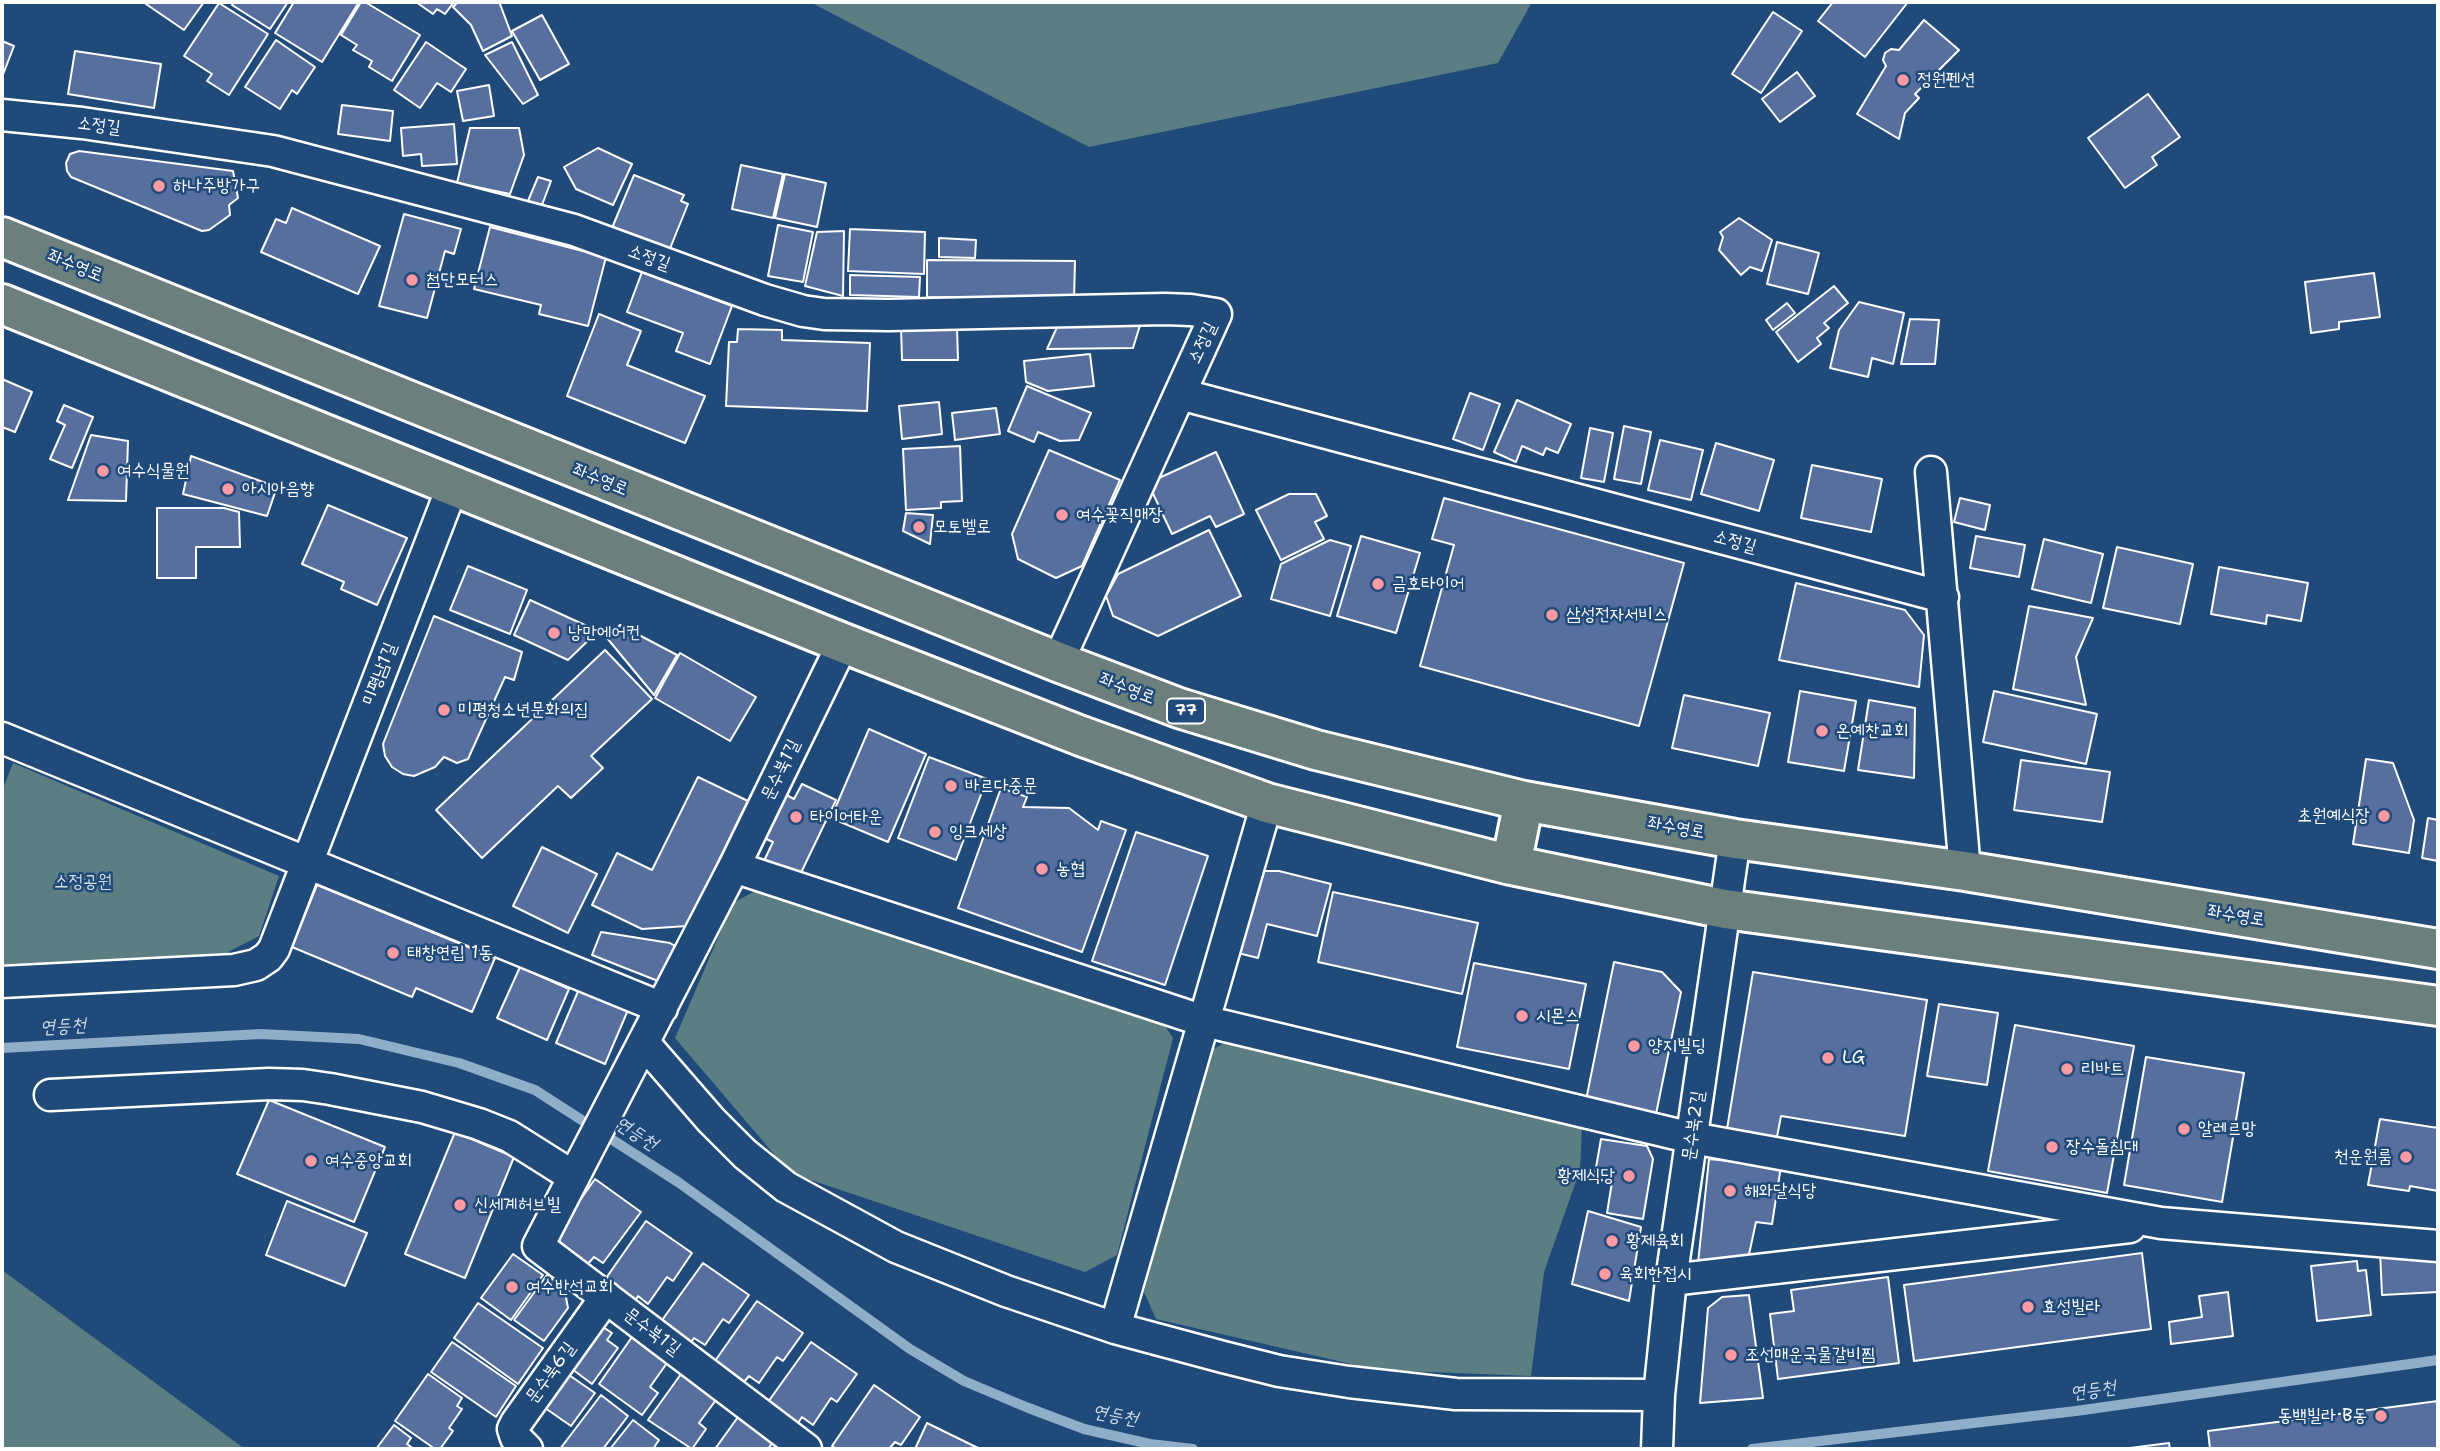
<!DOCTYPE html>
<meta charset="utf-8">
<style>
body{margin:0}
#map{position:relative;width:2440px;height:1451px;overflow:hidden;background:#1f4a7a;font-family:"Shantell Sans",sans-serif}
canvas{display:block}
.frame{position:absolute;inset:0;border:4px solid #fff;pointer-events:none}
</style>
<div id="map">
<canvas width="2440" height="1451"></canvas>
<div class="frame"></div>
</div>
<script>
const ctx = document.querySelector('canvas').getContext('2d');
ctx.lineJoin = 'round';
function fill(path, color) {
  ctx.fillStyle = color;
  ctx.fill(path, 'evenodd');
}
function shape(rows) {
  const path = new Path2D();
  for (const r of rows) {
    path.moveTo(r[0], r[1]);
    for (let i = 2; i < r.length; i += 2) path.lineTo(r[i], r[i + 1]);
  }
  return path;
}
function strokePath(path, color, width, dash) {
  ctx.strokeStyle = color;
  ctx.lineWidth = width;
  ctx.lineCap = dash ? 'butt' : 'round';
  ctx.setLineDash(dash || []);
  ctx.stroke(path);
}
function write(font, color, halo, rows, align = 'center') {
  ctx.font = font + ' "Shantell Sans","Poor Story",sans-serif';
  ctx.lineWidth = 5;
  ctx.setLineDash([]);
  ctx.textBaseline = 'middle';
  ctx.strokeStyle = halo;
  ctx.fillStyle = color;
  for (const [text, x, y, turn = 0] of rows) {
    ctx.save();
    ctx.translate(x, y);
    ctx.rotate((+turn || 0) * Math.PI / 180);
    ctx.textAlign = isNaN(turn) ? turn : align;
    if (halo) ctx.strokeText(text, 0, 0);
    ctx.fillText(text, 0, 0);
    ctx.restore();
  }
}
fill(shape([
 [810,2,1532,2,1498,63,1089,147],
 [13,763,279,876,259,936,226,953,2,969,2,791],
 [755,891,1159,1017,1173,1038,1117,1255,1085,1272,802,1177,779,1160,675,1038,733,903],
 [1234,1037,1582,1126,1580,1170,1544,1272,1531,1376,1377,1370,1156,1319,1144,1292,1207,1053],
 [2,1270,245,1449,2,1449]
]), '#5c7e83');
strokePath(shape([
 [2,1048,261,1034,359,1039,459,1063,535,1090,678,1182,910,1349,964,1381,1026,1407,1084,1429,1150,1444,1193,1449],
 [1752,1449,2076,1411,2438,1360]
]), '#90aec8', 10);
const building = shape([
 [143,2,204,2,184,30,143,2],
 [234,2,288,2,270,29,232,5,234,2],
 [294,2,359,2,322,62,275,33,294,2],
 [361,2,365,2,420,35,392,81,369,67,372,61,353,50,357,45,341,35,361,2],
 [416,2,454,2,445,14,437,9,433,14,416,2],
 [458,2,497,2,500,4,512,36,483,51,471,25,453,7,458,2],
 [1833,2,1908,2,1865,57,1818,21,1833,2],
 [219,3,268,34,229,95,207,81,212,74,184,56,219,3],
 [1773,12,1802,31,1761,93,1732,74,1773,12],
 [542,15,569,64,540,80,512,31,542,15],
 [1924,20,1959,50,1915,94,1919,98,1905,113,1899,139,1857,114,1886,66,1883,60,1885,53,1891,49,1899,50,1924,20],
 [276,40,315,67,297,94,292,90,280,109,245,87,276,40],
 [2,41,14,46,2,77,2,41],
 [426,42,466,69,451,92,437,83,420,108,394,90,426,42],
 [512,42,538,95,523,104,485,55,512,42],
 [75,51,161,64,154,108,68,94,75,51],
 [1797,72,1815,96,1780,122,1762,99,1797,72],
 [489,85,494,116,463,121,457,91,489,85],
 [2148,94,2180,137,2152,157,2157,165,2125,188,2088,138,2148,94],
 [342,105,393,111,390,141,338,134,342,105],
 [454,124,457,164,422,166,421,154,403,156,401,128,454,124],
 [470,128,519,128,524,155,510,194,457,183,470,128],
 [598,148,632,164,613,205,576,189,564,167,598,148],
 [79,151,233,171,238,198,229,205,230,215,209,230,202,231,71,177,67,171,66,163,70,154,79,151],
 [741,165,783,174,773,218,732,209,741,165],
 [785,174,826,183,817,227,775,218,785,174],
 [634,175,684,195,681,201,688,204,669,251,612,228,634,175],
 [538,177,551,181,542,205,528,201,538,177],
 [292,208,380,246,358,294,261,252,276,219,286,223,292,208],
 [404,214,461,229,454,254,445,251,427,318,379,306,404,214],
 [1739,218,1772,240,1762,271,1750,267,1741,275,1719,250,1723,237,1720,232,1739,218],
 [778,225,813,232,803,282,768,276,778,225],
 [490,227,606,257,588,326,539,314,541,305,474,289,490,227],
 [850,229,925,232,924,274,848,271,850,229],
 [844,231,843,296,805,286,817,232,844,231],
 [939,238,976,240,975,258,939,257,939,238],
 [1777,242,1819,253,1808,294,1767,284,1777,242],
 [927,260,1075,261,1074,299,927,297,927,260],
 [642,272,732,306,710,364,676,351,683,333,627,312,642,272],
 [2374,273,2380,317,2339,322,2339,329,2311,333,2305,282,2374,273],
 [850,275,920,277,919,297,850,295,850,275],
 [1834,286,1848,303,1824,323,1829,328,1817,338,1821,344,1798,362,1776,332,1834,286],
 [1859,302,1904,313,1893,364,1872,358,1868,377,1830,368,1839,330,1859,302],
 [1787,303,1795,313,1773,330,1766,320,1787,303],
 [599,314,641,331,627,365,705,396,685,443,567,396,599,314],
 [1910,319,1939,320,1935,364,1901,364,1910,319],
 [1141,322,1133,348,1047,349,1059,323,1141,322],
 [901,327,957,327,958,360,902,360,901,327],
 [738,329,782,330,782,340,870,343,867,411,726,406,729,342,737,342,738,329],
 [1090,354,1094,386,1048,391,1026,382,1024,361,1090,354],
 [2,379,32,392,15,432,2,427,2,379],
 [1027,386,1091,413,1079,440,1060,441,1038,432,1034,442,1008,431,1027,386],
 [1470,393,1500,404,1483,450,1453,439,1470,393],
 [1517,400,1571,424,1558,453,1546,448,1543,455,1522,446,1516,462,1494,452,1517,400],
 [939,402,942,434,902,439,899,406,939,402],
 [64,405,93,417,72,468,50,459,65,425,57,421,64,405],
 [996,408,1000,434,955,440,952,413,996,408],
 [1624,426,1651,432,1641,484,1614,479,1624,426],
 [1590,428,1613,433,1604,482,1581,478,1590,428],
 [91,435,128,441,126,501,68,500,91,435],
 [1660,440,1703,450,1691,500,1648,490,1660,440],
 [1716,443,1774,460,1759,511,1701,494,1716,443],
 [960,446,962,501,941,502,941,508,906,510,903,449,960,446],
 [1049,450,1120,480,1082,566,1056,578,1018,559,1012,534,1049,450],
 [1216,452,1244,514,1216,527,1210,516,1172,534,1148,483,1216,452],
 [191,456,277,487,267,516,183,494,191,456],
 [1812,465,1882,479,1871,532,1801,518,1812,465],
 [1289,494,1316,494,1327,516,1315,522,1324,539,1281,560,1256,510,1289,494],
 [1444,498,1684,563,1639,726,1420,666,1454,545,1432,539,1444,498],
 [1960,498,1990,505,1985,530,1954,522,1960,498],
 [328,505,407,538,377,605,341,589,344,582,302,564,328,505],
 [157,508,224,508,239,512,240,547,196,547,196,578,157,578,157,508],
 [906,513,933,515,930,544,903,531,906,513],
 [1209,530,1241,596,1158,636,1113,616,1106,596,1118,574,1209,530],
 [1361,536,1420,553,1396,633,1337,616,1361,536],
 [1976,536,2025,545,2019,577,1970,568,1976,536],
 [2044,539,2103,554,2091,603,2032,589,2044,539],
 [1330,540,1351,546,1330,616,1271,599,1281,564,1330,540],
 [2117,547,2193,564,2180,624,2103,608,2117,547],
 [468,566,527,590,510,634,450,610,468,566],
 [2219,567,2308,583,2301,621,2267,615,2266,624,2211,614,2219,567],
 [1796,583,1905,610,1924,635,1919,687,1779,660,1796,583],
 [530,600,598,631,568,660,514,635,530,600],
 [2029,606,2093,618,2076,657,2086,705,2013,689,2029,606],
 [434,616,522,652,514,680,505,677,468,759,457,763,444,757,435,767,414,776,403,774,392,767,385,756,383,744,434,616],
 [620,625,677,655,654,695,607,638,620,625],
 [605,650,652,699,591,756,603,768,571,798,558,786,482,858,436,810,605,650],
 [680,653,756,697,730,741,655,698,680,653],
 [1800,691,1856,701,1844,771,1788,762,1800,691],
 [1994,691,2097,714,2086,764,1983,742,1994,691],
 [1684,695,1770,713,1758,766,1672,748,1684,695],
 [1869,700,1915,708,1914,778,1858,770,1869,700],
 [869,729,926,754,888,842,831,818,869,729],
 [929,757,987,779,956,860,898,838,929,757],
 [2366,759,2393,763,2414,820,2409,853,2353,844,2366,759],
 [2021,760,2110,772,2102,822,2014,810,2021,760],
 [698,777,748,801,687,926,642,929,592,905,617,853,652,870,698,777],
 [802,784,836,800,797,881,762,865,773,842,757,835,779,791,794,799,802,784],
 [1001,788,1027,797,1023,807,1069,808,1098,830,1101,821,1126,830,1082,952,958,908,1001,788],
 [2428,818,2438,820,2438,861,2422,858,2428,818],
 [1136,832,1208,856,1165,985,1092,961,1136,832],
 [542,847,597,874,568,933,513,906,542,847],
 [1259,871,1279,871,1331,884,1317,936,1267,924,1258,958,1238,953,1259,871],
 [317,885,495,958,472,1012,416,988,412,997,292,947,317,885],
 [1333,892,1478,923,1462,994,1318,962,1333,892],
 [601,932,670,943,675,946,658,981,592,955,601,932],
 [1614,962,1662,972,1681,992,1656,1114,1586,1100,1614,962],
 [1474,963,1586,984,1569,1069,1457,1047,1474,963],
 [520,967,569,989,547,1040,497,1018,520,967],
 [1753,972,1927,1000,1905,1136,1781,1116,1777,1137,1727,1129,1753,972],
 [579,989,628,1010,605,1064,556,1043,579,989],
 [1939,1004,1998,1013,1987,1085,1927,1076,1939,1004],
 [2015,1025,2134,1046,2107,1193,1988,1171,2015,1025],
 [2146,1057,2244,1073,2222,1202,2124,1185,2146,1057],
 [269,1100,385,1147,354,1222,237,1174,269,1100],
 [2380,1119,2438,1128,2438,1191,2410,1186,2409,1191,2368,1185,2380,1119],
 [455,1132,514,1157,465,1278,405,1254,455,1132],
 [1601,1139,1647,1146,1653,1159,1643,1219,1607,1213,1612,1182,1594,1179,1601,1139],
 [1709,1159,1781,1166,1772,1224,1756,1222,1748,1259,1698,1263,1709,1159],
 [595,1179,641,1212,603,1263,594,1257,585,1267,561,1249,558,1231,595,1179],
 [287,1201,367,1233,345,1286,266,1255,287,1201],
 [1588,1211,1641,1227,1629,1301,1572,1284,1588,1211],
 [646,1221,692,1253,673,1281,667,1277,648,1304,638,1296,634,1303,604,1281,646,1221],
 [2380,1251,2438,1259,2438,1292,2382,1295,2380,1251],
 [2142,1253,2151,1329,1914,1361,1904,1285,2142,1253],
 [513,1254,543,1275,511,1320,481,1298,513,1254],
 [2357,1261,2358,1271,2366,1270,2371,1315,2317,1321,2311,1266,2357,1261],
 [703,1263,749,1295,729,1323,723,1319,705,1345,694,1338,690,1344,660,1323,703,1263],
 [547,1275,564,1287,568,1308,544,1341,514,1320,547,1275],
 [1888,1277,1899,1363,1778,1379,1770,1314,1794,1311,1791,1290,1888,1277],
 [2228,1292,2233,1336,2171,1344,2169,1322,2202,1317,2199,1296,2228,1292],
 [1749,1295,1763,1398,1700,1403,1708,1308,1722,1297,1749,1295],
 [757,1301,803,1333,783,1361,777,1357,759,1383,749,1376,744,1382,715,1361,757,1301],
 [478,1303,543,1348,518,1384,454,1338,478,1303],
 [594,1321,612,1333,607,1340,618,1348,592,1384,564,1363,594,1321],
 [632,1337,667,1363,650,1387,658,1393,642,1415,599,1384,632,1337],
 [452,1342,516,1386,496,1417,431,1372,452,1342],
 [811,1342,857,1374,837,1402,831,1398,813,1425,802,1417,798,1423,768,1402,811,1342],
 [428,1374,462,1398,457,1406,462,1409,449,1428,453,1431,440,1449,435,1449,395,1421,428,1374],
 [681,1374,716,1400,699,1423,706,1429,692,1449,648,1420,681,1374],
 [569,1375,595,1393,571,1426,545,1408,569,1375],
 [874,1385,920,1417,901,1445,895,1442,889,1449,837,1449,832,1446,874,1385],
 [601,1395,628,1416,603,1449,560,1449,601,1395],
 [2438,1401,2438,1449,2210,1449,2208,1431,2438,1401],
 [738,1417,773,1442,768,1449,715,1449,738,1417],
 [633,1420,659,1440,653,1449,610,1449,633,1420],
 [927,1423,980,1449,915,1449,927,1423],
 [394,1425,411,1438,407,1444,414,1449,376,1449,394,1425],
 [2169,1443,2170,1449,2122,1449,2169,1443]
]);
fill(building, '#566f9f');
strokePath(building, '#fff', 2);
const street = shape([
 [2,115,82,123,273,151,574,230,765,300,803,311,824,314,889,315,1165,309,1191,310,1216,314,1058,662],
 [1180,394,1943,597],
 [1931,472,1965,871],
 [2,738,662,1008],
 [734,867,1204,1021,1692,1138,2161,1223,2438,1246],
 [2,982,234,970,256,965,268,957,274,949,453,485],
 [644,1043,711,1120,745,1154,786,1187,896,1247,1006,1291,1115,1328,1223,1357,1279,1371,1349,1382,1456,1394,1659,1395],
 [50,1095,269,1084,303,1085,330,1089,422,1107,479,1124,509,1136,574,1177],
 [1671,1280,2130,1227],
 [1115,1328,1267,803],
 [527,1449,516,1438,513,1429,516,1423,606,1297],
 [806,1449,538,1246,734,867,843,643],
 [1657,1449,1659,1395,1671,1280,1735,839]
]);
const primary = shape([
 [2,237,1058,662,1179,708,1316,750,1524,801,1735,839,1965,871,2438,949],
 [2,304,843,643,1081,736,1267,803,1511,865,1725,909,2438,1006],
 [1511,865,1524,801]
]);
strokePath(street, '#fff', 35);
strokePath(primary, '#fff', 44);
strokePath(street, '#1f4a7a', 30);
strokePath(primary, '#6b7f7c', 38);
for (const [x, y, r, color] of [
 [1903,80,7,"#ff9aa2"],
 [159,186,7,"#ff9aa2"],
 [412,280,7,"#ff9aa2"],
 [103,471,7,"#ff9aa2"],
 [228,489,7,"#ff9aa2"],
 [1062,515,7,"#ff9aa2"],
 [919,527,7,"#ff9aa2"],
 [1378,584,7,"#ff9aa2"],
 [1552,615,7,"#ff9aa2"],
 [554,633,7,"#ff9aa2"],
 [444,710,7,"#ff9aa2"],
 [1822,731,7,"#ff9aa2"],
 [951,786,7,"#ff9aa2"],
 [2384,816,7,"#ff9aa2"],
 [796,817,7,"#ff9aa2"],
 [935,832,7,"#ff9aa2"],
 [1042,869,7,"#ff9aa2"],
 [393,953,7,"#ff9aa2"],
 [1522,1016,7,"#ff9aa2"],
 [1634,1046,7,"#ff9aa2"],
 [1828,1058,7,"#ff9aa2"],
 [2067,1069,7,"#ff9aa2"],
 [2184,1129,7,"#ff9aa2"],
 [2052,1147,7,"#ff9aa2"],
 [2406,1157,7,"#ff9aa2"],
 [311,1161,7,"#ff9aa2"],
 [1629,1176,7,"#ff9aa2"],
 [1730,1191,7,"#ff9aa2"],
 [460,1205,7,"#ff9aa2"],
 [1612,1241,7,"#ff9aa2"],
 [1605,1274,7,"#ff9aa2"],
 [512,1287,7,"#ff9aa2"],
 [2028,1307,7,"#ff9aa2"],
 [1731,1355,7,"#ff9aa2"],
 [2381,1416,7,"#ff9aa2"]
]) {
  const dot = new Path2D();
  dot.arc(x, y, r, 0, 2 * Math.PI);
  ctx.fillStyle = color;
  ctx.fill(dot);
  strokePath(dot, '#1f4a7a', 2.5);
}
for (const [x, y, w] of [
 [1186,711,38]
]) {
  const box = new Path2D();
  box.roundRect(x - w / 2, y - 12.5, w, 25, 5);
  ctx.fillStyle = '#1f4a7a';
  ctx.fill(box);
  strokePath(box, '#fff', 2);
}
write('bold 16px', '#fff', null, [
 ["77",1186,711]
]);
write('18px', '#fff', '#1f4a7a', [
 ["정원펜션",1917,80],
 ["하나주방가구",173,186],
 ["첨단모터스",426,280],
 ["여수식물원",117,471],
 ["아시아음향",242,489],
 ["여수꽃직매장",1076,515],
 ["모토벨로",933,527],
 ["금호타이어",1392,584],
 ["삼성전자서비스",1566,615],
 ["낭만에어컨",568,633],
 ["미평청소년문화의집",458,710],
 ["온예찬교회",1836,731],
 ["바르다중문",965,786],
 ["초원예식장",2370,816,"right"],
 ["타이어타운",810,817],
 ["잉크세상",949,832],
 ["농협",1056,869],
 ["태창연립 1동",407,953],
 ["시몬스",1536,1016],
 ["양지빌딩",1648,1046],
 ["LG",1842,1058],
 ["리바트",2081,1069],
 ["알레르망",2198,1129],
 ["장수돌침대",2066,1147],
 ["천운원룸",2392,1157,"right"],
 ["여수중앙교회",325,1161],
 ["황제식당",1615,1176,"right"],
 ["해와달식당",1744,1191],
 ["신세계허브빌",474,1205],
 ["황제육회",1626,1241],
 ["육회한접시",1619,1274],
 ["여수반석교회",526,1287],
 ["효성빌라",2042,1307],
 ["조선매운국물갈비찜",1745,1355],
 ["동백빌라 B동",2367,1416,"right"]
], 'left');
write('18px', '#fff', '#1f4a7a', [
 ["소정길",99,126,7],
 ["소정길",649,258,20],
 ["좌수영로",75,266,22],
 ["소정길",1203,343,-65],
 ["좌수영로",600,480,22],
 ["소정길",1735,542,15],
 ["미평남1길",380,674,-69],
 ["좌수영로",1127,689,21],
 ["문수북1길",781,770,-64],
 ["좌수영로",1676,828,10],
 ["좌수영로",2236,916,9],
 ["문수북2길",1694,1126,-82],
 ["문수북1길",652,1332,37],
 ["문수북6길",551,1373,-54]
]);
write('18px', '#d6dfe0', '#1f4a7a', [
 ["소정공원",83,882]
]);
write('italic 19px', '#d1dde8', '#1f4a7a', [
 ["연등천",63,1027,-3],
 ["연등천",636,1134,33],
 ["연등천",2093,1391,-8],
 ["연등천",1115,1416,11]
]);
</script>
